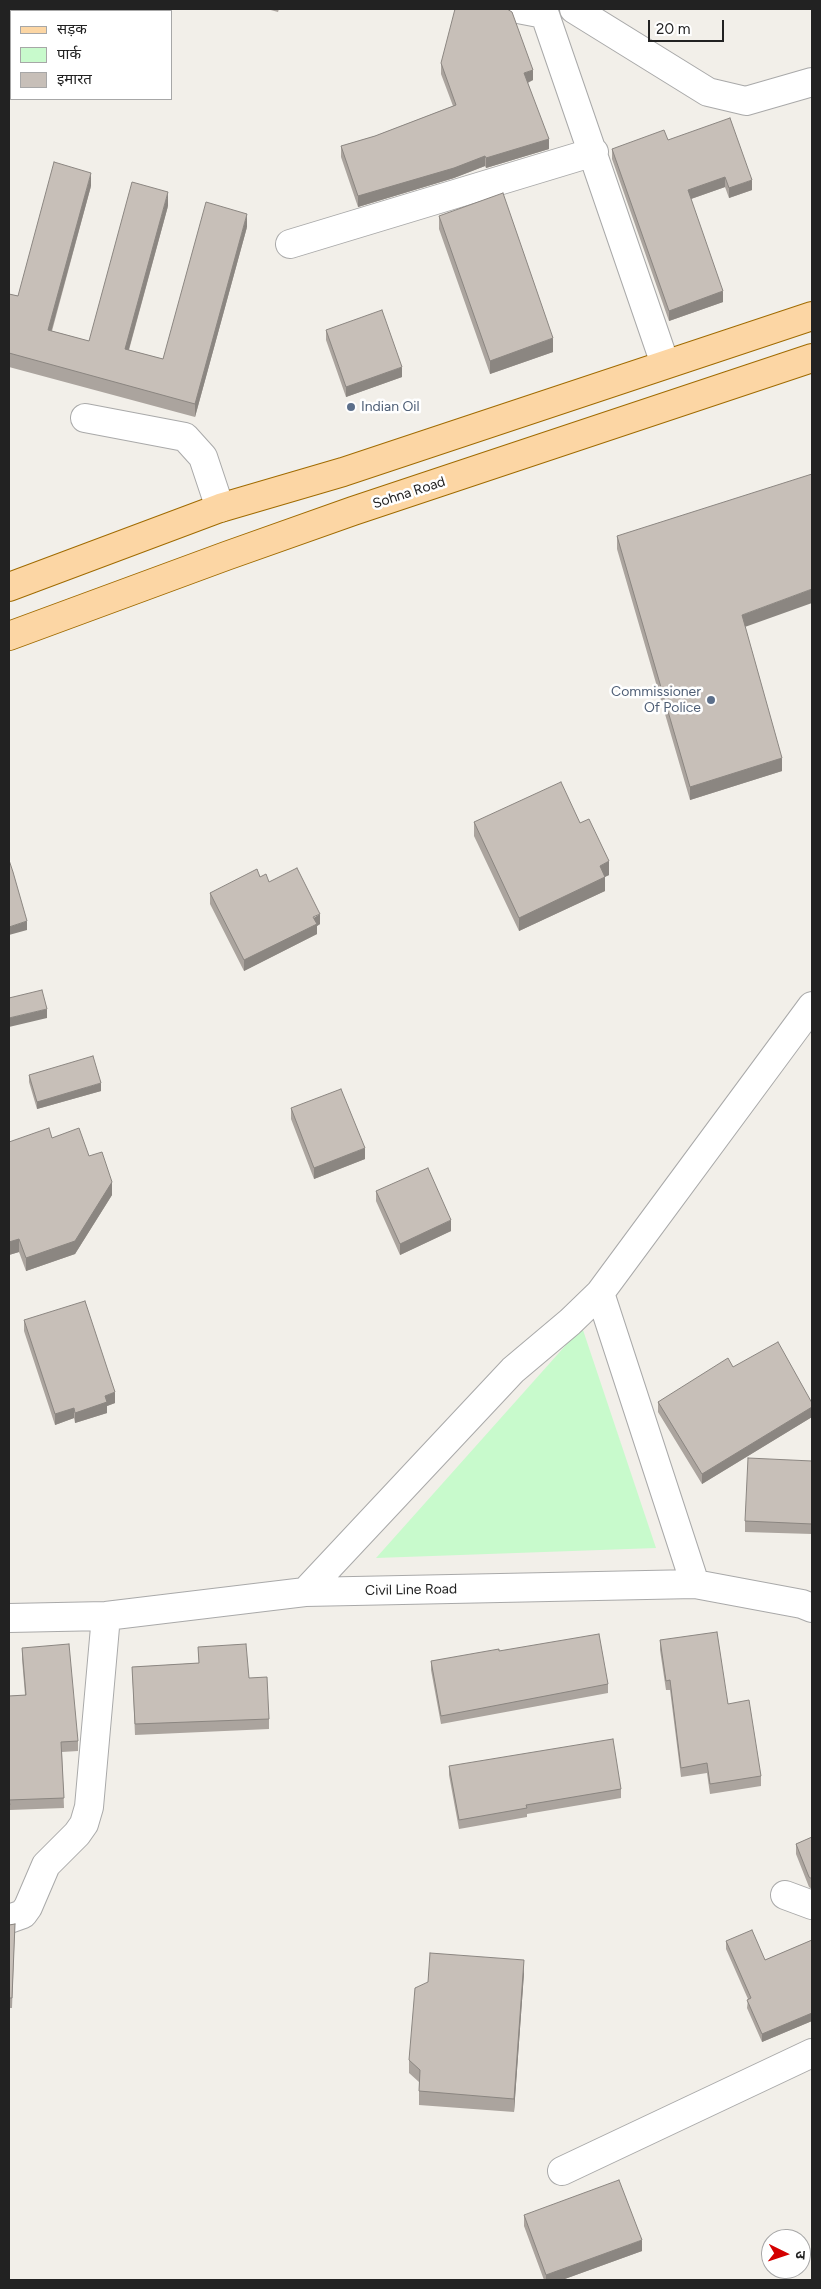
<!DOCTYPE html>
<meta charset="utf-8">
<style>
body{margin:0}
#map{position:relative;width:821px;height:2289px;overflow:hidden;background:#f2efe9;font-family:Figtree,"Noto Sans Devanagari",sans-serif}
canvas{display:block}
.frame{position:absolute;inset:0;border:10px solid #222;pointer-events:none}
.legend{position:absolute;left:10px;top:10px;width:162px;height:90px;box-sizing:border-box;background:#fff;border:1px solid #a7a7a7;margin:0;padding:6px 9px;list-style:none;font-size:15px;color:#222}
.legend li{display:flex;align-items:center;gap:10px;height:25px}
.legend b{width:25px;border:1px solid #a7a7a7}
.north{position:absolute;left:761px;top:2229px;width:50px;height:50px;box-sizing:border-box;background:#fff;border:1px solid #a7a7a7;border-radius:50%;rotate:94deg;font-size:14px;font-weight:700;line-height:20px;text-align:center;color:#222}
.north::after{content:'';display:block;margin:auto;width:18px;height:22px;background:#d40000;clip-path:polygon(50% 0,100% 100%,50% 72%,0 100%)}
.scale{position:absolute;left:648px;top:20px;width:76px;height:22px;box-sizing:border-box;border:2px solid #222;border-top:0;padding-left:6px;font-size:15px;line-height:18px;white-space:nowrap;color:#222;-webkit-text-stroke:4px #fff;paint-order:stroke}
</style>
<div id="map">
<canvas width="821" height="2289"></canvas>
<div class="frame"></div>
<ul class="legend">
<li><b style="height:6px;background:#fcd6a4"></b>सड़क</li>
<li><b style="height:14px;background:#c8facc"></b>पार्क</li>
<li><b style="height:14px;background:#c7bfb8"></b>इमारत</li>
</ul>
<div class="north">उ</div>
<div class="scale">20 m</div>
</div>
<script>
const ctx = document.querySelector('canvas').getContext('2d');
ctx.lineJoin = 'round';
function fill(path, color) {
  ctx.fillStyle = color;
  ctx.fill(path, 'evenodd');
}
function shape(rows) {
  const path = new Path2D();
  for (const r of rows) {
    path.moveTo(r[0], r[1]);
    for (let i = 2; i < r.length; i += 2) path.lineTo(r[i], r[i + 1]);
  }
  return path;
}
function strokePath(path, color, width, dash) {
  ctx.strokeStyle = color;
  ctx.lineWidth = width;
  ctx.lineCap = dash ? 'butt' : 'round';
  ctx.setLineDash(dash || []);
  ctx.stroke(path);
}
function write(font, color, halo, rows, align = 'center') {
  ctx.font = font + ' Figtree,sans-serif';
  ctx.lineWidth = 5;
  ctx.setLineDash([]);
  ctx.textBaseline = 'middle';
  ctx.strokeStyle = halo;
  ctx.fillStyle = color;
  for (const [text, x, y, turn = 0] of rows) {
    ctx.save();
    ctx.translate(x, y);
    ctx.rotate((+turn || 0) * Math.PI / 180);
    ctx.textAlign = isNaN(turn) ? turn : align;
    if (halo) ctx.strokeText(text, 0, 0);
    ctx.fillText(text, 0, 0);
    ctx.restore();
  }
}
fill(shape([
 [582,1327,656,1548,376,1558]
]), '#c8facc');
const minor = shape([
 [518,9,544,14],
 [543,9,665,364],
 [574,9,708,92,746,101,812,82],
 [290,244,594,152],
 [85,418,185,437,203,457,220,508],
 [600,1293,695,1584],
 [305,1592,513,1370,570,1322,600,1293,812,1006],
 [9,1618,106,1616,305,1592,695,1584,802,1604,812,1608],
 [785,1895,812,1905],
 [9,1919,23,1914,28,1907,46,1865,77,1834,84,1824,89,1807,106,1616],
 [562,2171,812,2053]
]);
const major = shape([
 [9,587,220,508,343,472,812,316],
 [9,636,226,556,353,511,812,358]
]);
strokePath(minor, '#a9a9a9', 30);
strokePath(major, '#a06b00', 30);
strokePath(minor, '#fff', 28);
strokePath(major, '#fcd6a4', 28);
fill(shape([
 [267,9,279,9,278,12],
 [441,63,533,80,528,83,549,149,486,168,485,166,454,178,358,207,341,157,341,146,375,136,453,106,441,74],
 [668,140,752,190,729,198,725,187,691,199,723,302,669,321,612,159,612,149],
 [91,186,52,331,89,341,168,206,129,350,163,359,247,227,195,417,9,367,9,294,18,296],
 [439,216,553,352,490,374,439,229],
 [326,330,402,377,346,397,326,340],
 [617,536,745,627,782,771,690,800,617,549],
 [474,822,580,823,609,875,605,877,605,891,519,931,474,836],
 [260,877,269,882,320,924,317,926,317,934,244,971,210,904,210,893],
 [29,1075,101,1091,37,1109,29,1082],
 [291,1108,365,1159,314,1179,291,1119],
 [52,1138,89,1156,112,1195,75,1254,26,1271,19,1252,9,1255,9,1142],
 [376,1191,451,1231,400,1255,376,1201],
 [24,1320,115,1403,107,1406,107,1413,75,1423,74,1418,55,1425,24,1331],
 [733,1367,812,1403,812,1417,702,1484,658,1412,658,1402],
 [812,1461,812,1534,745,1532,745,1521],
 [660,1640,728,1704,761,1776,761,1786,710,1794,707,1773,681,1777,670,1690,666,1690,660,1650],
 [198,1647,249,1678,269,1719,269,1729,135,1735,132,1667,199,1663],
 [22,1648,78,1741,78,1751,62,1752,64,1808,10,1810,10,1815,9,1815,9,1696,25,1695,22,1659],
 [499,1651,608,1684,608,1693,441,1724,431,1670,431,1661],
 [449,1766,621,1789,621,1798,527,1814,527,1817,459,1829,449,1775],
 [812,1837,812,1889,809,1887,796,1854,796,1844],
 [15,1924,12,2008,9,2008,9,1925],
 [812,1940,812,2021,762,2042,747,2008,748,1999,726,1949,726,1941,765,1960],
 [524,1973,514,2112,419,2105,419,2082,409,2073,409,2060],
 [524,2215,642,2251,562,2280,544,2280,524,2226]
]), '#aba49e');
fill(shape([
 [533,70,533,80,524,84,524,73],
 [549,139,549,149,486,168,486,158],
 [485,156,485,166,454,178,358,207,358,196],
 [91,173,91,186,48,343,48,330],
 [725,177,725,187,688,200,688,190],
 [752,180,752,190,729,198,729,188],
 [168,192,168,206,125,363,125,349],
 [247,214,247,227,195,417,195,404],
 [723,291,723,302,669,321,669,311],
 [553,338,553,352,490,374,490,361],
 [402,367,402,377,346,397,346,387],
 [812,589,812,603,742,628,742,615],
 [782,758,782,771,690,800,690,787],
 [609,861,609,875,600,879,600,866],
 [605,877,605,891,519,931,519,918],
 [320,914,320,924,317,926,317,934,244,971,244,960],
 [27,921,27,930,9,935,9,927],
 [47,1009,47,1018,9,1027,9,1018],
 [101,1083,101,1091,37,1109,37,1102],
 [365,1148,365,1159,314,1179,314,1168],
 [112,1182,112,1195,75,1254,26,1271,26,1258],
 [451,1220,451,1231,400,1255,400,1244],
 [19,1239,19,1252,9,1255,9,1242],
 [115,1392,115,1403,107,1406,107,1413,75,1423,75,1413,105,1396],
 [812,1407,812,1417,702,1484,702,1474],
 [74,1408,74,1418,55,1425,55,1414],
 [524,1960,524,1973,514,2112,514,2099],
 [812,2013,812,2021,762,2042,762,2034],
 [642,2240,642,2251,562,2280,546,2280,546,2275]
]), '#8b8681');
const building = shape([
 [455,9,507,9,512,12,533,70,524,73,549,139,486,158,485,156,454,168,358,196,341,146,375,136,456,105,441,63,455,9],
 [730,118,752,180,729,188,725,177,688,190,723,291,669,311,612,149,664,130,668,140,730,118],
 [54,162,91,173,48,330,89,341,132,182,168,192,125,349,163,359,206,202,247,214,195,404,9,353,9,294,18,296,54,162],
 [503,193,553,338,490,361,439,216,503,193],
 [382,310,402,367,346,387,326,330,382,310],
 [812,474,812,589,742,615,782,758,690,787,617,536,812,474],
 [561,782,580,823,589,819,609,861,600,866,605,877,519,918,474,822,561,782],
 [9,860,13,872,27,921,9,927,9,860],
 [297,868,320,914,313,917,317,924,244,960,210,893,257,869,260,877,266,874,269,882,297,868],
 [42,990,47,1009,9,1018,9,996,9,998,42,990],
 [93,1056,101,1083,37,1102,29,1075,93,1056],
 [341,1089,365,1148,314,1168,291,1108,341,1089],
 [49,1128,52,1138,79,1128,89,1156,102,1152,112,1182,75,1241,26,1258,19,1239,9,1242,9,1142,49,1128],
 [428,1168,451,1220,400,1244,376,1191,428,1168],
 [85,1301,115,1392,105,1396,107,1402,75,1413,74,1408,55,1414,24,1320,85,1301],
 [778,1342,812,1403,812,1407,702,1474,658,1402,728,1358,733,1367,778,1342],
 [748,1458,812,1461,812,1524,745,1521,748,1458],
 [717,1632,728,1704,749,1700,761,1776,710,1784,707,1763,681,1768,670,1680,666,1681,660,1640,717,1632],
 [599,1634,608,1684,441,1716,431,1661,499,1649,499,1651,599,1634],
 [69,1644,78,1741,61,1742,64,1798,9,1800,10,1805,9,1805,9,1696,26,1695,22,1648,69,1644],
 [246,1644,249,1678,267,1677,269,1719,135,1724,132,1667,199,1663,198,1647,246,1644],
 [613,1739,621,1789,526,1805,527,1808,459,1820,449,1766,613,1739],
 [812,1837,812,1879,809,1877,796,1844,812,1837],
 [15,1924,12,1998,9,1998,9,1925,15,1924],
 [752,1930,765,1960,812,1940,812,2013,762,2034,747,2000,751,1998,726,1941,752,1930],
 [430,1953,524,1960,514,2099,419,2091,420,2070,409,2060,415,1988,428,1982,430,1953],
 [619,2180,642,2240,546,2275,524,2215,619,2180]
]);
fill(building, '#c7bfb8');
strokePath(building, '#8b8681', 1);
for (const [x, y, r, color] of [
 [351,407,5,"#5c6f8a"],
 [711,700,5,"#5c6f8a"]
]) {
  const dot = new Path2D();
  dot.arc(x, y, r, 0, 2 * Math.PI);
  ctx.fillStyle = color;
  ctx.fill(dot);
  strokePath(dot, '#fff', 2);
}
write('14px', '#4e5e75', '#fff', [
 ["Indian Oil",361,407],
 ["Commissioner",701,692,"right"],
 ["Of Police",701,708,"right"]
], 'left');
write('14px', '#222', '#fff', [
 ["Sohna Road",409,493,-18],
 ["Civil Line Road",411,1590,-1]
]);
</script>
